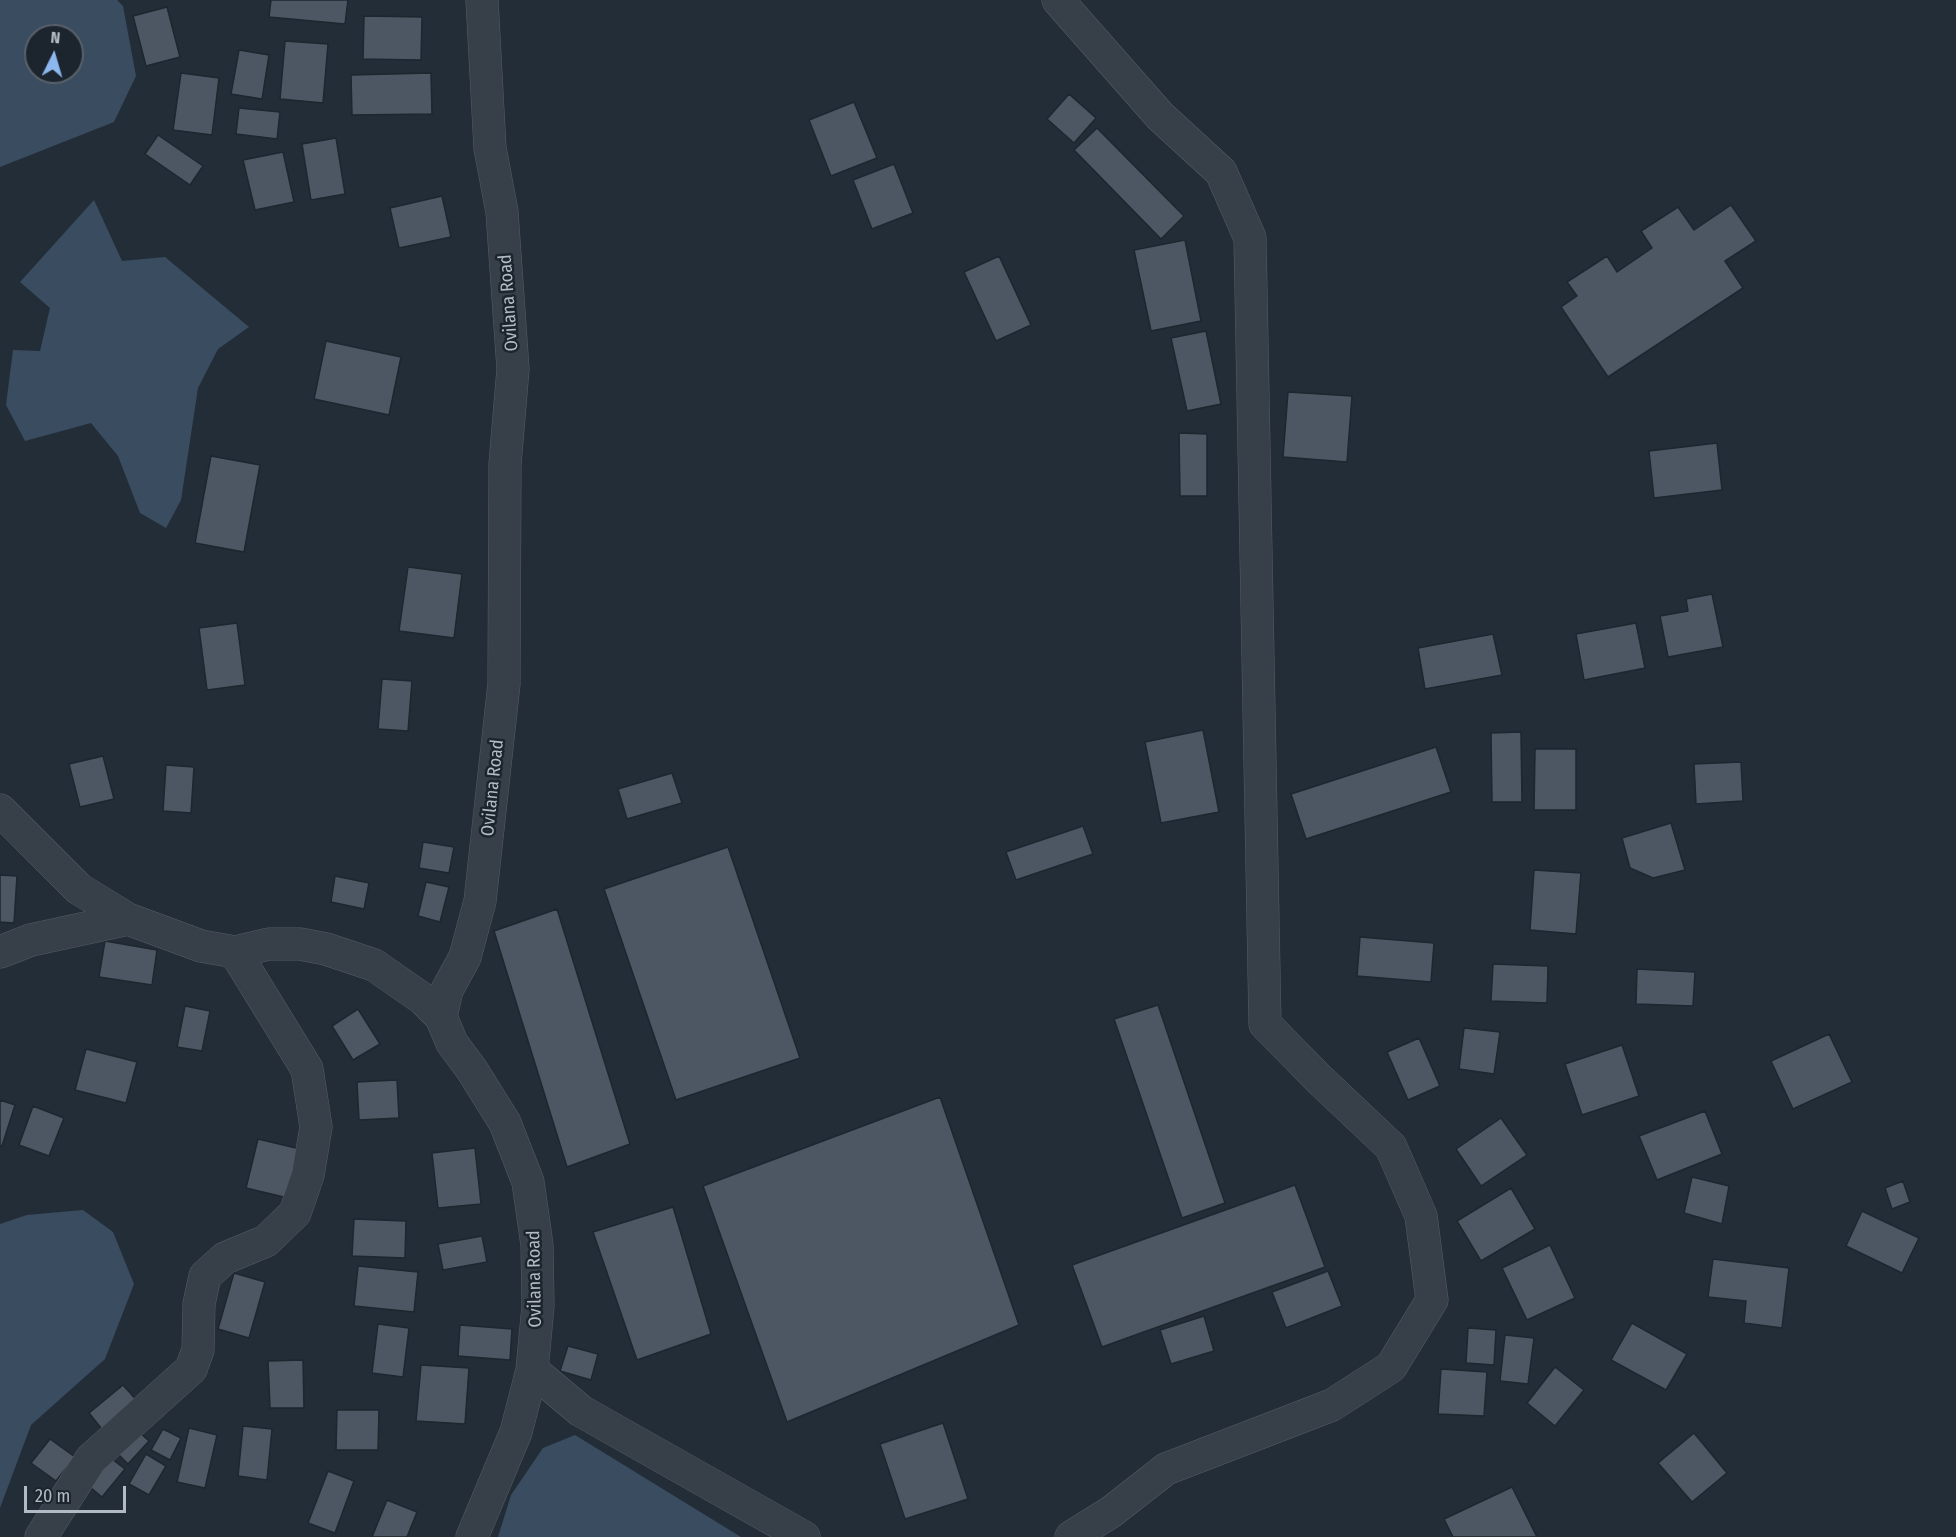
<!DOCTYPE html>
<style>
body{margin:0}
#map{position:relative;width:1956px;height:1537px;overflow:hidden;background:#232d38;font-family:"Fira Sans Condensed",sans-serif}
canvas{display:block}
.north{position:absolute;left:24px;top:24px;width:60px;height:60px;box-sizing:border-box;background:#1c242d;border:2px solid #586069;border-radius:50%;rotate:5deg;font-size:16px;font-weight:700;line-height:24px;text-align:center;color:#b2bac4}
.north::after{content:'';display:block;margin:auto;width:21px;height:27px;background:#8db7ef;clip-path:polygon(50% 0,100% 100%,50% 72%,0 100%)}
.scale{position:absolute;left:24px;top:1486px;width:102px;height:27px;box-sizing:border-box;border:3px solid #b2bac4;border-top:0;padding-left:8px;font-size:18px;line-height:21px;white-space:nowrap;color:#b2bac4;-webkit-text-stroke:4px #1c242d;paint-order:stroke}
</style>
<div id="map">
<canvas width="1956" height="1537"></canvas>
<div class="north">N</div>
<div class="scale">20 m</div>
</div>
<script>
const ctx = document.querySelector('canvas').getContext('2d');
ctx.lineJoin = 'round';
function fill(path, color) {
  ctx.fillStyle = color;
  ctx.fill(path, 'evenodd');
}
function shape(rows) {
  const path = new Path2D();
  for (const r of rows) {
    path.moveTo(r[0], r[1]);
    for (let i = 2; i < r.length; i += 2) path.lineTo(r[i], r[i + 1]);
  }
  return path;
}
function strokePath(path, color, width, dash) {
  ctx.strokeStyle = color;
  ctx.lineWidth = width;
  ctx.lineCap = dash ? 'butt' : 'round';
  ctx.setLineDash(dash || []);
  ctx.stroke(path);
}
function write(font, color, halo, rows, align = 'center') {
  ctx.font = font + ' "Fira Sans Condensed",sans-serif';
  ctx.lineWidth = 5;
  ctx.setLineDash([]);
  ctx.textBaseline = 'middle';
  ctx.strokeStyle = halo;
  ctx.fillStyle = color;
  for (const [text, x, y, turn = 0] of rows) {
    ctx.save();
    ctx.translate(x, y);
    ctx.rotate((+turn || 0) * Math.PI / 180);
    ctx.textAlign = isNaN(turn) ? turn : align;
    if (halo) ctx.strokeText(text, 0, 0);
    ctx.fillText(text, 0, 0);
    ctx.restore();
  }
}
fill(shape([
 [0,0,117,0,123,6,136,76,114,122,0,167],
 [36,36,72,36,72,72,36,72],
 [94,200,122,261,165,257,249,327,218,349,198,388,181,500,166,528,140,513,118,456,91,423,25,441,6,405,13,350,40,351,50,308,20,282],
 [83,1210,113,1232,134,1284,105,1359,31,1425,0,1508,0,1224,27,1215],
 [575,1435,741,1537,498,1537,511,1495,543,1448]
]), '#3a4c60');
const building = shape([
 [271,0,348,0,345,24,269,17,271,0],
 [167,7,180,57,146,66,133,16,167,7],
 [364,16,422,17,421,60,363,59,364,16],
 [285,41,328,44,323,103,280,99,285,41],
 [239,50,269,55,262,99,231,94,239,50],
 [181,73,219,78,212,135,173,130,181,73],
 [431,73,432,114,352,115,351,75,431,73],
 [1069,94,1096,118,1074,143,1047,119,1069,94],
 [854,102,877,158,831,176,809,120,854,102],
 [239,108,280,112,277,139,236,134,239,108],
 [1097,128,1184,216,1161,239,1074,150,1097,128],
 [158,135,203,166,190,185,145,154,158,135],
 [336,138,345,194,311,200,302,144,336,138],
 [283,152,294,202,255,210,243,160,283,152],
 [894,164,913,213,872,229,853,180,894,164],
 [442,196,451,237,399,248,390,208,442,196],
 [1731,205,1756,241,1725,261,1743,288,1608,377,1561,307,1577,296,1567,282,1607,256,1617,272,1652,248,1641,231,1678,207,1694,230,1731,205],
 [1185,240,1201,321,1151,331,1134,250,1185,240],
 [999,256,1031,325,996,341,964,272,999,256],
 [1206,331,1221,404,1187,411,1171,338,1206,331],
 [326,341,401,357,389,415,314,399,326,341],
 [1288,392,1352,396,1347,462,1283,457,1288,392],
 [1179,433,1207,434,1207,496,1180,496,1179,433],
 [1717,443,1722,490,1654,498,1649,451,1717,443],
 [211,456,260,465,244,552,195,543,211,456],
 [408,567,462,574,454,638,399,631,408,567],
 [1712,594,1723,647,1668,657,1660,616,1688,611,1686,599,1712,594],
 [237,623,245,685,207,690,199,628,237,623],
 [1636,623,1645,668,1584,680,1576,634,1636,623],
 [1493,634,1502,675,1425,689,1418,648,1493,634],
 [382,679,412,681,408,731,378,729,382,679],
 [1203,730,1219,812,1161,823,1145,742,1203,730],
 [1521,732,1522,802,1492,802,1491,733,1521,732],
 [1436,747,1451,792,1306,839,1291,794,1436,747],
 [1535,749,1576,749,1576,810,1534,810,1535,749],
 [103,756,114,799,80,807,69,764,103,756],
 [1741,762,1743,801,1696,804,1694,764,1741,762],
 [166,765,194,767,191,813,163,811,166,765],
 [672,773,682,803,627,819,618,789,672,773],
 [1671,823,1685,870,1653,878,1630,868,1622,838,1671,823],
 [1083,826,1093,854,1016,880,1006,852,1083,826],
 [423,842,454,847,449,873,419,868,423,842],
 [728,847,800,1058,676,1100,604,889,728,847],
 [1534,870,1581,873,1576,934,1530,930,1534,870],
 [0,875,17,876,14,923,0,922,0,875],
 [335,876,369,883,364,909,331,902,335,876],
 [426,882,449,887,440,922,418,916,426,882],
 [557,909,630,1144,567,1167,494,931,557,909],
 [1360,937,1434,943,1431,982,1357,976,1360,937],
 [105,941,157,950,152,985,99,977,105,941],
 [1493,964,1548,966,1547,1003,1491,1001,1493,964],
 [1637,969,1695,972,1693,1006,1636,1004,1637,969],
 [1158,1005,1225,1203,1182,1218,1114,1019,1158,1005],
 [185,1006,210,1011,202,1051,177,1047,185,1006],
 [358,1009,380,1044,353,1060,332,1026,358,1009],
 [1464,1028,1500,1032,1494,1074,1459,1069,1464,1028],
 [1829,1034,1852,1082,1793,1109,1771,1061,1829,1034],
 [1419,1038,1440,1086,1408,1100,1387,1052,1419,1038],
 [1622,1045,1639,1096,1582,1115,1565,1064,1622,1045],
 [86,1049,137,1062,126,1103,75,1090,86,1049],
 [397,1080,399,1118,359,1120,357,1082,397,1080],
 [940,1097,1019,1325,787,1422,703,1186,940,1097],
 [0,1100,15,1105,2,1146,0,1146,0,1100],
 [33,1106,64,1118,49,1156,19,1145,33,1106],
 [1705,1111,1722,1154,1657,1180,1639,1136,1705,1111],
 [1501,1118,1527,1155,1481,1186,1456,1149,1501,1118],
 [258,1139,300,1149,288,1198,246,1188,258,1139],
 [475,1148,481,1204,438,1208,432,1153,475,1148],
 [1692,1177,1729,1186,1722,1224,1684,1213,1692,1177],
 [1903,1181,1910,1202,1892,1209,1885,1188,1903,1181],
 [1295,1185,1325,1267,1102,1347,1072,1265,1295,1185],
 [1511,1188,1535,1229,1481,1261,1457,1221,1511,1188],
 [673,1207,711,1334,637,1360,593,1232,673,1207],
 [1862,1211,1919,1238,1902,1273,1846,1246,1862,1211],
 [354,1219,406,1221,405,1258,352,1256,354,1219],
 [482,1236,487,1262,443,1270,438,1244,482,1236],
 [1550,1245,1575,1298,1527,1320,1502,1268,1550,1245],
 [1713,1259,1789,1268,1782,1328,1744,1323,1746,1301,1708,1297,1713,1259],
 [358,1266,418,1272,414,1312,354,1306,358,1266],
 [1328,1271,1342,1306,1286,1328,1272,1292,1328,1271],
 [234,1273,265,1282,249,1338,218,1329,234,1273],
 [1204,1316,1214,1351,1171,1364,1160,1330,1204,1316],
 [1632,1323,1687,1354,1666,1390,1611,1360,1632,1323],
 [378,1324,409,1328,403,1377,372,1373,378,1324],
 [460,1325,512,1329,510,1360,458,1356,460,1325],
 [1468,1328,1496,1330,1494,1365,1466,1363,1468,1328],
 [1505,1335,1534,1338,1528,1384,1500,1381,1505,1335],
 [568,1346,598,1354,591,1380,560,1371,568,1346],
 [303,1360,304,1408,270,1408,268,1361,303,1360],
 [421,1365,469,1368,465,1424,416,1421,421,1365],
 [1555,1367,1584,1390,1555,1426,1527,1403,1555,1367],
 [1441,1369,1487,1372,1484,1416,1438,1414,1441,1369],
 [123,1385,140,1404,105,1433,89,1413,123,1385],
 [337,1410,379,1410,378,1450,336,1450,337,1410],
 [943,1423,968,1499,905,1519,880,1444,943,1423],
 [243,1426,272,1429,267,1480,238,1476,243,1426],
 [189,1428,217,1435,205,1488,177,1482,189,1428],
 [163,1429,181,1438,170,1460,151,1450,163,1429],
 [137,1430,149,1441,128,1464,116,1452,137,1430],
 [1694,1433,1727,1473,1692,1502,1658,1463,1694,1433],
 [50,1439,75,1457,56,1481,31,1463,50,1439],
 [146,1454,166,1466,149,1495,129,1484,146,1454],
 [108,1456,125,1469,102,1497,85,1483,108,1456],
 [328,1471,354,1481,335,1533,308,1523,328,1471],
 [1512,1487,1537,1537,1453,1537,1444,1519,1512,1487],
 [387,1500,417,1512,407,1537,372,1537,387,1500]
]);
fill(building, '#4c5763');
strokePath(building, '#1e262f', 1.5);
const street = shape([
 [1058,0,1160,116,1221,172,1250,238,1265,1024,1318,1078,1391,1147,1421,1216,1432,1300,1391,1367,1332,1405,1166,1469,1111,1512,1071,1537],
 [0,810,79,889,128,919,201,946,235,952,269,944,300,944,326,949,374,965,423,999,441,1017],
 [0,952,31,940,128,919],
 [532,1370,581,1411,804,1537],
 [41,1537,91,1459,191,1369,198,1350,199,1304,205,1276,225,1258,266,1241,295,1213,308,1175,316,1127,307,1069,235,952],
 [472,1537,516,1432,532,1370,538,1306,537,1245,528,1182,505,1123,472,1070,452,1043,441,1017,447,990,465,957,480,901,504,684,505,464,513,369,502,212,490,148,482,0]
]);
strokePath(street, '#555d66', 33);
strokePath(street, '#373f48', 32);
write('18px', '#b2bac4', '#1c242d', [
 ["Ovilana Road",509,303,-94],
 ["Ovilana Road",493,788,-84],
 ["Ovilana Road",535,1279,-91]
]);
</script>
